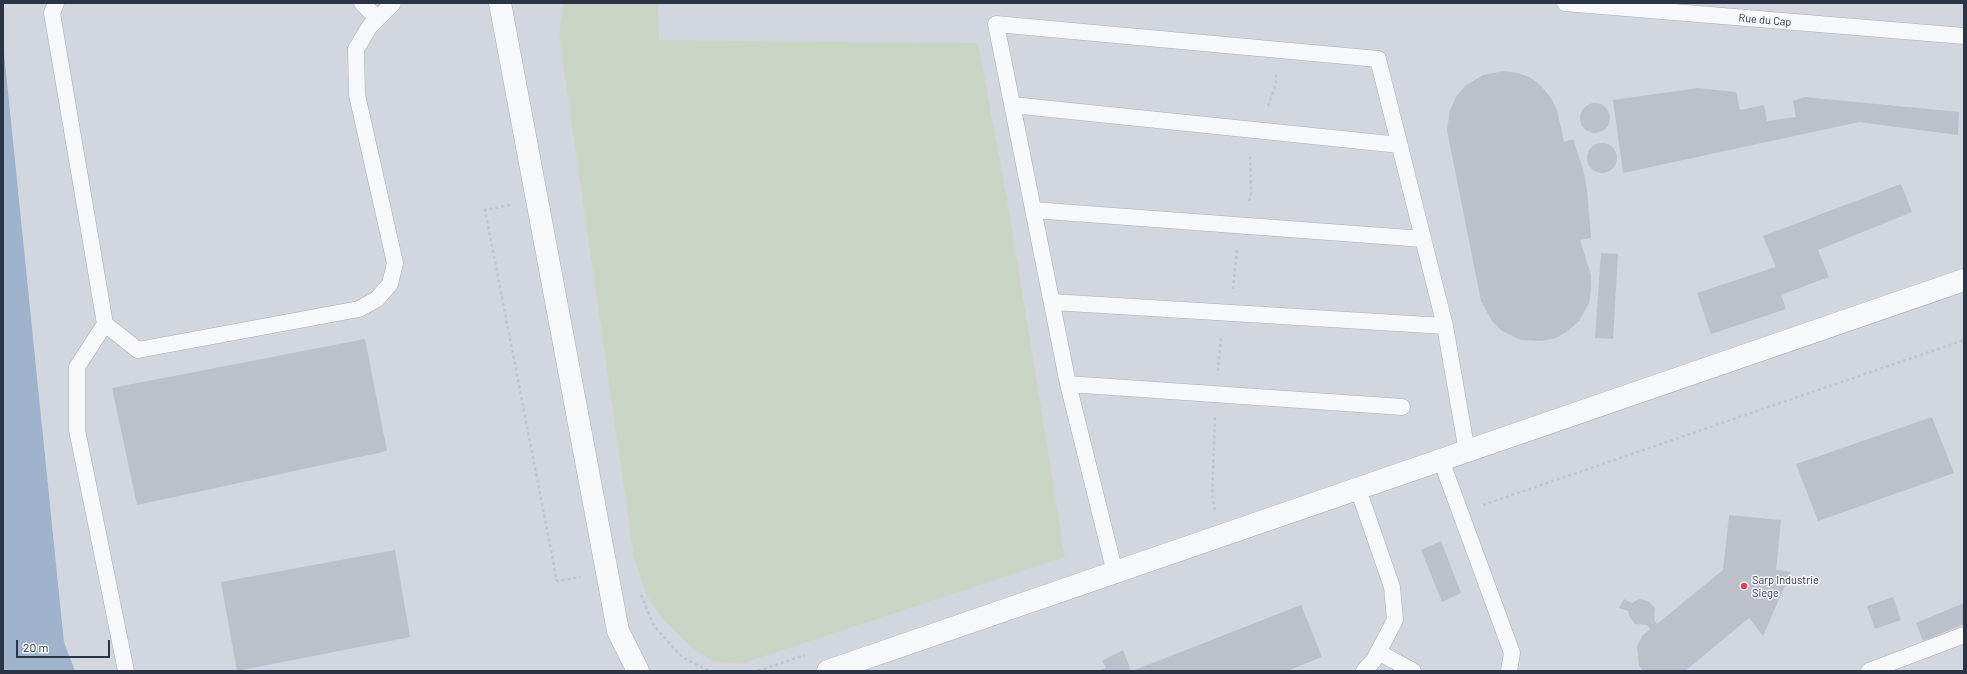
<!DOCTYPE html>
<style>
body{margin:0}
#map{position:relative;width:1967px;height:674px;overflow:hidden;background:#e4e7ec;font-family:Barlow,sans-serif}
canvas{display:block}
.frame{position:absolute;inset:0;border:4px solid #2b3445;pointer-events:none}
.scale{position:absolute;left:16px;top:640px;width:94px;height:18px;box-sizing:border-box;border:2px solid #2b3445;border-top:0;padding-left:5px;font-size:12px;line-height:14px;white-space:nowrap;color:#2b3445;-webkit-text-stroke:3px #f4f6f9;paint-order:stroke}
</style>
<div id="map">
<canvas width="1967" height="674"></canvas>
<div class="frame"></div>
<div class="scale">20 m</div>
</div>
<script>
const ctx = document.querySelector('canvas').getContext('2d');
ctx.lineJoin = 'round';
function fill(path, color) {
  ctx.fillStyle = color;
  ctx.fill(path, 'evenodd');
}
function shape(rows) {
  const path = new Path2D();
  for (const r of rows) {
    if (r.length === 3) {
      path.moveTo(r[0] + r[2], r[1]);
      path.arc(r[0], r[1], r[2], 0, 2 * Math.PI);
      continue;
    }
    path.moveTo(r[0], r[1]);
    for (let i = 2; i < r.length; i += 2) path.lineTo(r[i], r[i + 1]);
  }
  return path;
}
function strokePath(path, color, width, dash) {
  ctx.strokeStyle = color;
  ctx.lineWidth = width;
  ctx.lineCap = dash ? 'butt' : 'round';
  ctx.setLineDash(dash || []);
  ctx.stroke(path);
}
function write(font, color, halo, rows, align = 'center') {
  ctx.font = font + ' Barlow,sans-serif';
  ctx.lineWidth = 3;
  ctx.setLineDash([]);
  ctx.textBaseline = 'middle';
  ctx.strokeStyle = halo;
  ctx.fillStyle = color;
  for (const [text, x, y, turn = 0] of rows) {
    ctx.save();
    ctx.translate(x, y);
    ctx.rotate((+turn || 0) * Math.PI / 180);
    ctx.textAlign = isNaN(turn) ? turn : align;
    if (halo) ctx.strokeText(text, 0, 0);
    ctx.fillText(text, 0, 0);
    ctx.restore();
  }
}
fill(shape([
 [3,3,1964,3,1964,671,75,671,64,642,3,42]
]), '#d2d6de');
fill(shape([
 [564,3,658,3,659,40,978,43,1008,205,1065,557,740,664,712,661,690,646,662,618,647,596,634,558,559,35]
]), '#c9d6c5');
fill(shape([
 [3,42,64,642,75,671,3,671]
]), '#9fb4cc');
fill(shape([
 [1504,71,1518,73,1531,78,1542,87,1551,98,1557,110,1564,142,1573,139,1583,169,1587,189,1591,238,1580,240,1591,275,1591,290,1589,303,1579,321,1568,331,1556,338,1542,341,1521,340,1502,331,1492,321,1481,301,1447,130,1450,110,1456,97,1465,86,1483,75],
 [1698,88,1736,92,1740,110,1764,105,1767,121,1796,117,1793,101,1804,97,1959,112,1958,135,1859,122,1623,173,1613,100],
 [1595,118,15],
 [1602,158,15],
 [1901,184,1912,212,1818,250,1829,277,1781,295,1786,309,1711,334,1697,293,1776,267,1763,236],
 [1601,253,1618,254,1613,339,1595,338],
 [365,339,387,451,137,505,112,388],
 [1932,417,1954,473,1818,521,1796,464],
 [1729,515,1781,520,1776,570,1791,572,1763,636,1749,618,1685,671,1643,671,1639,666,1637,647,1642,636,1650,629,1647,625,1635,624,1629,616,1628,611,1619,608,1624,599,1632,603,1639,599,1648,601,1655,608,1654,619,1657,624,1723,570],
 [1441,541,1461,593,1442,602,1421,550],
 [395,550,410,637,237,671,221,582],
 [1893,597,1901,620,1875,629,1867,606],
 [1964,603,1964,624,1923,641,1916,623],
 [1301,605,1322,657,1287,671,1132,671],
 [1123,650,1131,671,1098,671,1106,668,1102,661]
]), '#bbc0ca');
const service = shape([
 [56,3,52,13,105,324,138,350,359,309,377,299,390,284,395,263,357,95,356,49,370,26,393,3],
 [362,3,377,18],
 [1565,3,1964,36],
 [1012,105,1400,145],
 [1033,210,1423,239],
 [1052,302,1445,326],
 [105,324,77,367,77,430,126,671],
 [1068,384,1402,407],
 [1441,460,1512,653,1509,671],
 [1358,489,1392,587,1395,620,1374,660,1364,671],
 [1115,573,1068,384,996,24,1378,59,1445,326,1467,452],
 [1378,652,1413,671],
 [1869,671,1964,635]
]);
const minor = shape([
 [500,3,618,631,638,671],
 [828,671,1964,280]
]);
strokePath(service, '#a9aeb7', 17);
strokePath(minor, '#a9aeb7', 23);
strokePath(shape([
 [1268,106,1276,84,1276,73],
 [1249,201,1251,196,1250,154],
 [510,205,485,210,557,581,580,577],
 [1233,289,1237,250],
 [1218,371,1221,336],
 [1483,505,1964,340],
 [1215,510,1212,497,1215,417],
 [641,595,654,626,682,657,709,671],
 [758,671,805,655]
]), '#c2c5cb', 2.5, [3, 3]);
strokePath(service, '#f7f8fa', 16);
strokePath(minor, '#f7f8fa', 22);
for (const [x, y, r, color] of [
 [1744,586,4,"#d1495b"]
]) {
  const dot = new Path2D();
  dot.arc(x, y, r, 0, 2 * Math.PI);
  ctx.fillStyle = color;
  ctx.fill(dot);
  strokePath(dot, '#f4f6f9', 1.5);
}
write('11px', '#2b3445', '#f4f6f9', [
 ["Rue du Cap",1765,20,5]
]);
write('11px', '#2b3445', '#f4f6f9', [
 ["Sarp Industrie",1752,580],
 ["Siege",1752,593]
], 'left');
</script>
